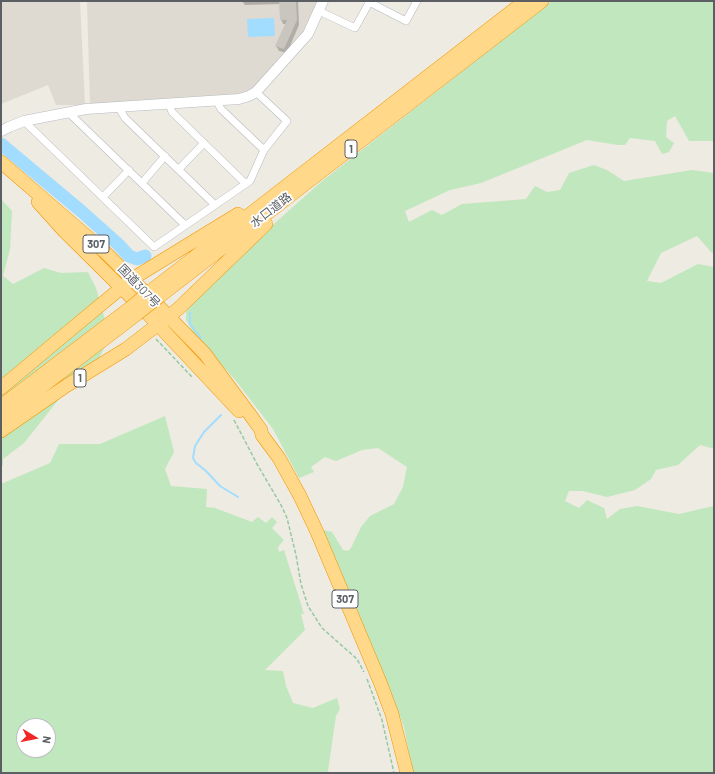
<!DOCTYPE html>
<meta charset="utf-8">
<style>
body{margin:0}
#map{position:relative;width:715px;height:774px;overflow:hidden;background:#eeebe2;font-family:Barlow,sans-serif}
canvas{display:block}
.frame{position:absolute;inset:0;border:2px solid #5b5f64;pointer-events:none}
.north{position:absolute;left:16px;top:718px;width:40px;height:40px;box-sizing:border-box;background:#fff;border:1px solid #bdbfc1;border-radius:50%;rotate:100deg;font-size:11px;font-weight:700;line-height:16px;text-align:center;color:#5b5f64}
.north::after{content:'';display:block;margin:auto;width:14px;height:18px;background:#f22725;clip-path:polygon(50% 0,100% 100%,50% 72%,0 100%)}
</style>
<div id="map">
<canvas width="715" height="774"></canvas>
<div class="frame"></div>
<div class="north">N</div>
</div>
<script>
const ctx = document.querySelector('canvas').getContext('2d');
ctx.lineJoin = 'round';
function fill(path, color) {
  ctx.fillStyle = color;
  ctx.fill(path, 'evenodd');
}
function shape(rows) {
  const path = new Path2D();
  for (const r of rows) {
    path.moveTo(r[0], r[1]);
    for (let i = 2; i < r.length; i += 2) path.lineTo(r[i], r[i + 1]);
  }
  return path;
}
function strokePath(path, color, width, dash) {
  ctx.strokeStyle = color;
  ctx.lineWidth = width;
  ctx.lineCap = dash ? 'butt' : 'round';
  ctx.setLineDash(dash || []);
  ctx.stroke(path);
}
function write(font, color, halo, rows, align = 'center') {
  ctx.font = font + ' Barlow,"Noto Sans JP",sans-serif';
  ctx.lineWidth = 3.5;
  ctx.setLineDash([]);
  ctx.textBaseline = 'middle';
  ctx.strokeStyle = halo;
  ctx.fillStyle = color;
  for (const [text, x, y, turn = 0] of rows) {
    ctx.save();
    ctx.translate(x, y);
    ctx.rotate((+turn || 0) * Math.PI / 180);
    ctx.textAlign = isNaN(turn) ? turn : align;
    if (halo) ctx.strokeText(text, 0, 0);
    ctx.fillText(text, 0, 0);
    ctx.restore();
  }
}
fill(shape([
 [1,1,80,1,85,105,56,105,48,85,1,104],
 [87,1,318,1,302,35,255,88,243,94,90,104]
]), '#dedad1');
fill(shape([
 [552,1,714,1,714,141,689,141,675,116,667,121,666,137,674,143,669,152,662,154,655,141,630,138,625,145,618,145,587,140,481,183,450,190,405,211,409,222,432,210,442,215,462,204,526,199,535,186,547,192,560,190,569,173,594,165,607,170,624,181,692,170,714,173,714,252,712,253,697,236,661,253,647,281,661,283,698,264,714,267,714,447,711,448,700,445,678,465,656,470,651,479,635,490,607,497,583,491,569,491,565,501,579,508,587,500,604,508,607,519,620,509,637,506,679,514,714,506,714,773,413,773,404,727,387,682,323,530,332,532,343,550,348,551,351,548,361,527,370,516,394,504,403,487,407,467,378,448,362,450,336,461,325,457,311,467,314,472,299,478,273,429,236,381,192,331,186,320,186,312,195,300,248,247,321,182],
 [1,200,2,200,12,211,10,249,3,276,13,284,44,268,61,273,88,272,96,288,107,327,109,339,99,358,79,374,24,443,3,459,3,465,1,466],
 [165,416,174,452,165,469,171,486,207,489,206,507,215,508,252,522,258,517,266,523,272,517,277,522,272,528,284,540,278,547,279,552,284,550,304,614,301,614,305,630,265,670,283,671,286,686,293,703,313,708,337,698,340,709,336,716,328,771,326,773,1,773,1,484,50,463,59,444,100,444],
 [24,726,48,726,48,750,24,750]
]), '#c0e7bd');
fill(shape([
 [274,18,275,36,248,37,247,19]
]), '#a2ddff');
fill(shape([
 [242,1,298,1,299,25,287,53,279,51,276,46,286,24,283,24,281,19,280,4,245,5]
]), '#0003');
strokePath(shape([
 [190,313,190,324,201,338],
 [221,415,204,432,195,446,193,458,196,463,206,471,220,486,238,497]
]), '#a2ddff', 2);
strokePath(shape([
 [1,144,81,211,118,244,129,256,137,259,145,256]
]), '#a2ddff', 13);
fill(shape([
 [279,1,296,1,297,20,284,49,275,46,287,20,280,20]
]), '#c9c5bf');
const street = shape([
 [369,2,406,21,417,1],
 [319,11,355,28,370,1],
 [216,100,221,109,264,150],
 [169,104,172,112,246,184],
 [119,108,125,118,214,204],
 [68,112,185,225],
 [24,121,154,247,250,181,264,150,287,121,256,92],
 [179,169,204,143],
 [142,183,165,156],
 [103,197,129,170]
]);
const secondary = shape([
 [1,131,9,127,24,121,86,109,239,99,249,96,256,92,308,34,323,1]
]);
const highway = shape([
 [1,162,105,252,132,279,205,354,251,416,261,430,262,435,279,458,300,496,317,532,380,682,392,714,407,773],
 [38,202,64,231,148,314,239,411],
 [152,290,525,1],
 [160,296,542,1],
 [1,388,75,326,132,279,238,214],
 [1,406,130,308],
 [1,418,137,314],
 [1,431,66,386,126,349,178,309,266,224]
]);
strokePath(street, '#b5b9be', 8);
strokePath(secondary, '#b6bac0', 11);
strokePath(highway, '#f19500', 14);
strokePath(shape([
 [156,339,192,377],
 [234,420,257,464,281,505,287,518,296,555,301,584,308,606,322,628,357,659,364,672],
 [367,679,382,720,394,773]
]), '#96c9a1', 1.5, [4, 2]);
strokePath(street, '#fff', 7);
strokePath(secondary, '#fff', 10);
strokePath(highway, '#ffd989', 13);
const highwayBridge = shape([
 [130,308,152,290],
 [137,314,160,296]
]);
strokePath(highwayBridge, '#f19500', 14, []);
strokePath(highwayBridge, '#ffd989', 13);
for (const [x, y, w] of [
 [351,149,12],
 [96,244,26],
 [80,378,12],
 [345,599,26]
]) {
  const box = new Path2D();
  box.roundRect(x - w / 2, y - 9, w, 18, 3);
  ctx.fillStyle = '#fff';
  ctx.fill(box);
  strokePath(box, '#5b5f64', 1);
}
write('bold 11px', '#5b5f64', null, [
 ["1",351,149],
 ["307",96,244],
 ["1",80,378],
 ["307",345,599]
]);
write('12px', '#5b5f64', '#fff', [
 ["水口道路",271,210,-38],
 ["国道307号",139,286,46]
]);
</script>
